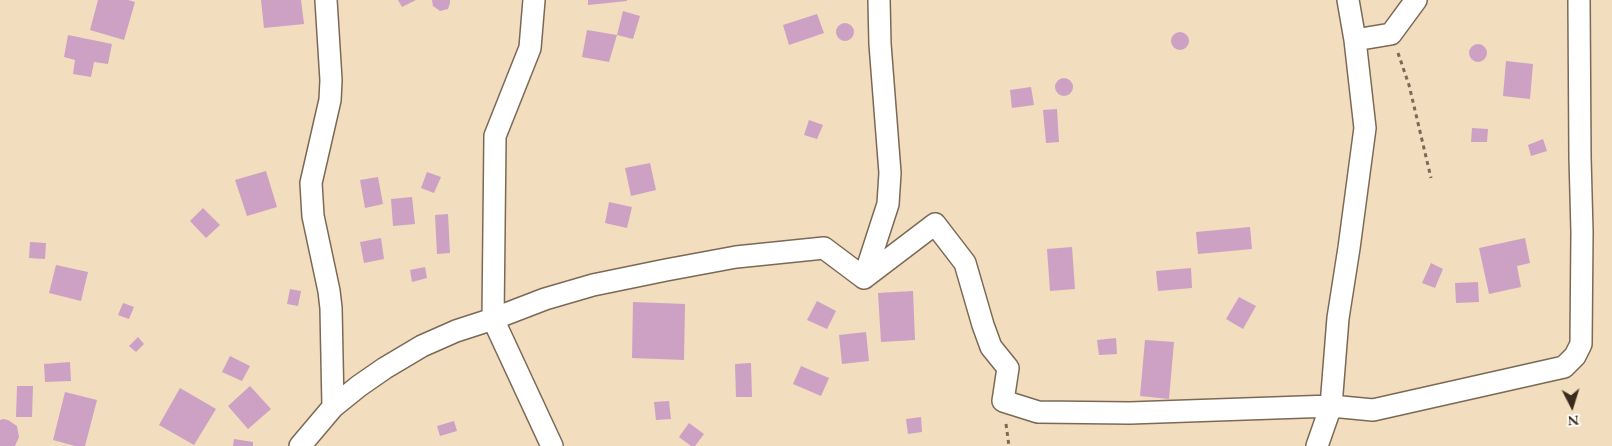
<!DOCTYPE html>
<style>
body{margin:0}
#map{position:relative;width:1612px;height:446px;overflow:hidden;background:#f2ddbe;font-family:"EB Garamond",serif}
canvas{display:block}
.north{position:absolute;left:1547px;top:381px;width:50px;height:50px;-webkit-text-stroke:4px #fdfcf7;paint-order:stroke;rotate:175deg;font-size:14px;font-weight:700;line-height:20px;text-align:center;color:#3b2a1e}
.north::after{content:'';display:block;margin:auto;width:18px;height:22px;background:#3b2a1e;clip-path:polygon(50% 0,100% 100%,50% 72%,0 100%)}
</style>
<div id="map">
<canvas width="1612" height="446"></canvas>
<div class="north">N</div>
</div>
<script>
const ctx = document.querySelector('canvas').getContext('2d');
ctx.lineJoin = 'round';
function fill(path, color) {
  ctx.fillStyle = color;
  ctx.fill(path, 'evenodd');
}
function shape(rows) {
  const path = new Path2D();
  for (const r of rows) {
    if (r.length === 3) {
      path.moveTo(r[0] + r[2], r[1]);
      path.arc(r[0], r[1], r[2], 0, 2 * Math.PI);
      continue;
    }
    path.moveTo(r[0], r[1]);
    for (let i = 2; i < r.length; i += 2) path.lineTo(r[i], r[i + 1]);
  }
  return path;
}
function strokePath(path, color, width, dash) {
  ctx.strokeStyle = color;
  ctx.lineWidth = width;
  ctx.lineCap = dash ? 'butt' : 'round';
  ctx.setLineDash(dash || []);
  ctx.stroke(path);
}
fill(shape([
 [98,0,128,0,135,2,124,40,90,30],
 [261,0,301,0,304,24,264,28],
 [398,0,416,0,402,7],
 [432,0,450,0,450,3,448,9,440,11,433,6],
 [588,0,627,0,627,1,588,5],
 [623,11,640,16,633,39,617,35],
 [817,14,824,33,789,45,783,25],
 [845,32,9],
 [587,30,617,35,609,62,582,57],
 [1180,41,9],
 [68,35,112,44,108,64,94,62,91,77,73,74,75,60,64,57],
 [1478,53,9],
 [1506,61,1533,64,1530,99,1503,96],
 [1064,87,9],
 [1031,87,1034,105,1012,108,1010,90],
 [1057,109,1059,142,1046,143,1043,110],
 [809,120,823,125,817,139,804,135],
 [1472,128,1488,129,1487,142,1471,142],
 [1543,139,1547,151,1531,156,1528,145],
 [650,163,656,190,631,196,625,168],
 [266,171,277,207,247,216,235,180],
 [427,172,441,177,434,193,421,188],
 [378,177,383,204,365,208,360,180],
 [412,197,415,224,393,226,391,199],
 [609,202,632,207,627,228,605,223],
 [203,208,220,225,206,238,190,221],
 [448,214,450,253,437,254,435,215],
 [1250,227,1252,249,1198,254,1196,232],
 [381,238,384,259,364,263,360,242],
 [1525,238,1530,263,1517,266,1521,287,1489,294,1479,248],
 [30,242,46,243,45,259,29,258],
 [1072,247,1075,289,1050,291,1047,249],
 [1431,263,1443,269,1435,288,1422,283],
 [56,265,88,272,81,301,49,293],
 [425,267,427,278,412,282,410,270],
 [1191,268,1192,288,1158,291,1156,271],
 [1478,282,1479,302,1456,303,1455,283],
 [290,289,301,291,298,306,287,304],
 [913,291,915,340,881,342,878,293],
 [1239,297,1256,306,1243,329,1226,319],
 [817,301,836,311,827,329,807,320],
 [633,302,685,304,684,360,632,358],
 [123,303,134,307,129,319,118,315],
 [866,332,869,361,842,364,839,335],
 [138,337,144,344,136,352,129,346],
 [1116,338,1117,354,1099,355,1097,340],
 [1145,340,1174,342,1169,399,1140,396],
 [230,356,250,366,242,381,222,372],
 [70,362,71,381,45,382,44,364],
 [751,363,752,397,736,397,735,364],
 [801,366,829,378,821,396,793,384],
 [17,386,33,386,32,417,16,417],
 [250,386,271,409,248,429,228,406],
 [180,388,216,409,194,445,159,425],
 [65,392,97,400,85,446,75,446,53,440],
 [669,401,671,419,656,420,654,402],
 [921,417,922,432,908,434,906,419],
 [3,419,8,420,17,426,19,437,15,446,0,446,0,420],
 [454,421,457,431,440,436,437,426],
 [689,423,704,434,695,446,691,446,679,437],
 [234,439,253,442,253,446,233,446]
]), '#cca1c4');
const minor = shape([
 [326,0,331,80,330,100,311,183,313,216,329,291,331,308,333,407],
 [534,0,530,48,495,136,493,319,552,446],
 [1355,40,1391,34,1416,0],
 [864,278,888,204,890,173,880,44,879,0],
 [300,446,333,407,359,386,385,368,422,346,456,331,493,319,545,299,593,285,666,270,736,257,824,248,864,278,935,224,965,263,983,325,991,347,1008,368,1003,401,1038,412,1130,413,1331,406,1373,410,1564,367,1575,356,1581,344,1582,232,1580,157,1579,0],
 [1317,446,1331,406,1338,318,1349,248,1365,128,1355,40,1348,0]
]);
strokePath(minor, '#7b6956', 24);
strokePath(shape([
 [1398,53,1409,85,1431,178],
 [1006,424,1009,446]
]), '#7b6956', 3, [4, 4]);
strokePath(minor, '#fff', 21);
</script>
